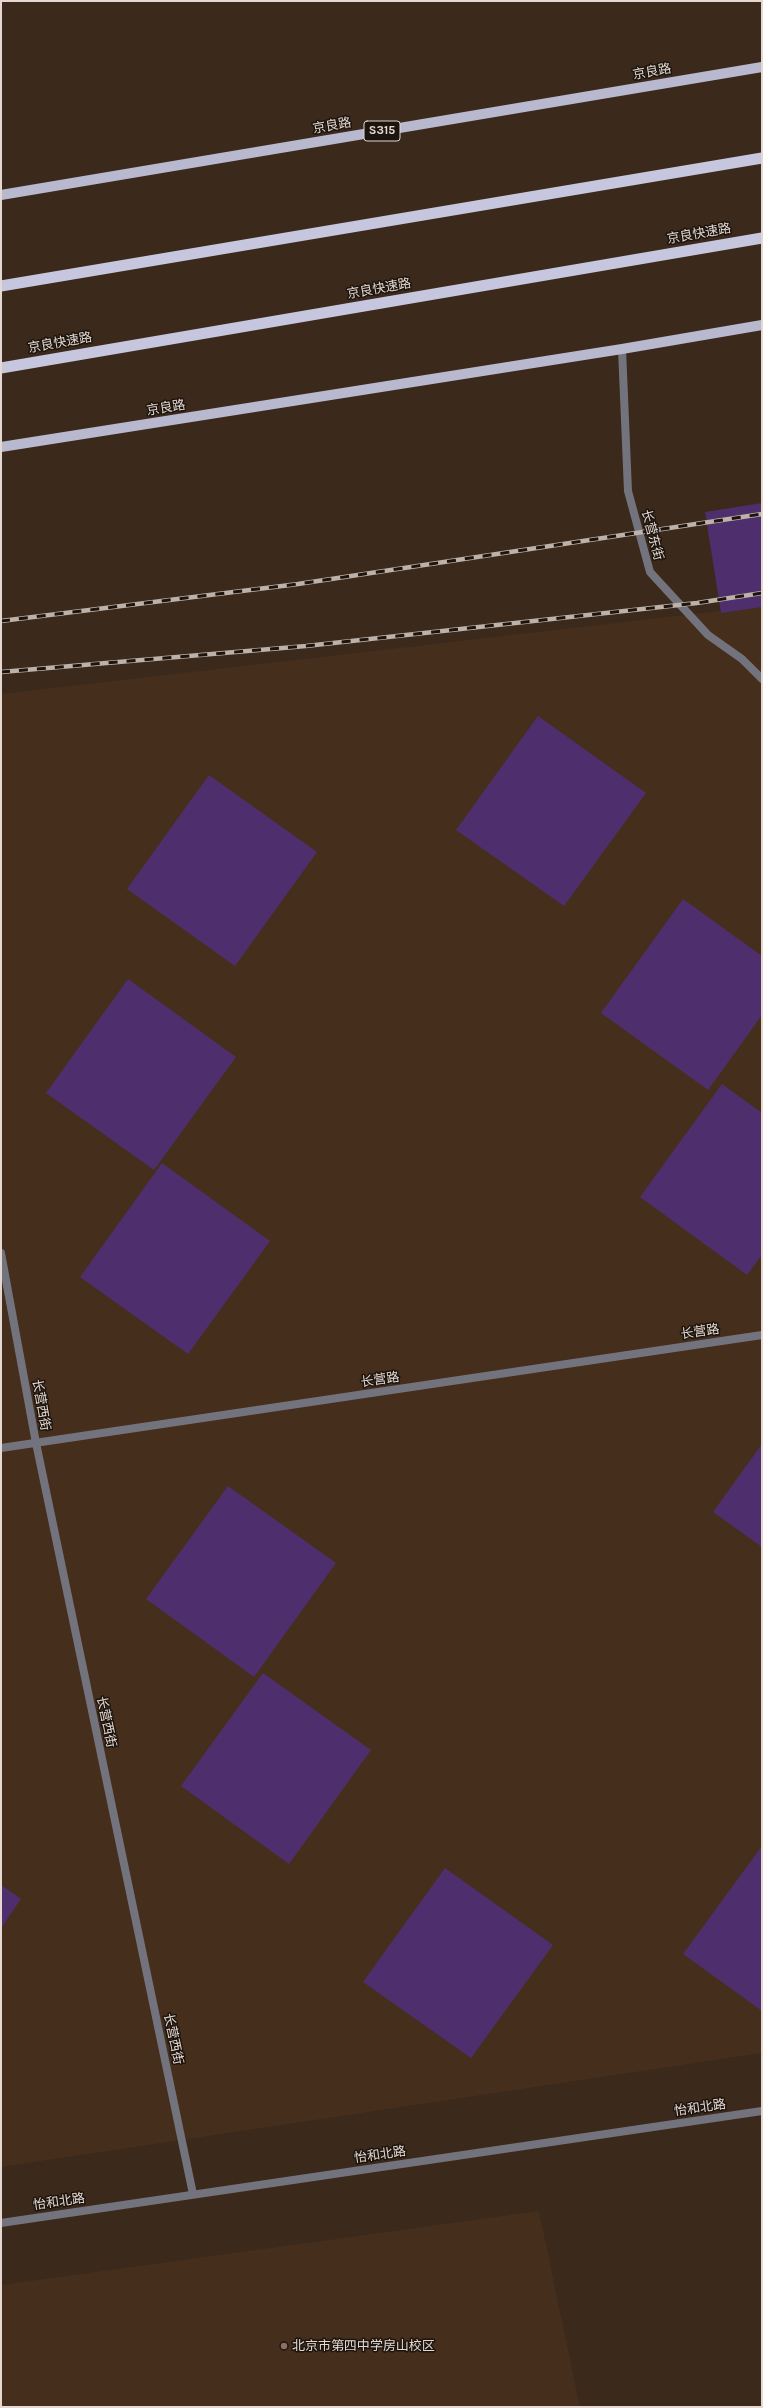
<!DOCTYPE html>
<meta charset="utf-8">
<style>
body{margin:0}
#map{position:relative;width:763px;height:2408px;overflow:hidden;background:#3b291c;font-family:Karla,sans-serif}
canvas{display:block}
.frame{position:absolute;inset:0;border:2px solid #e4d8d0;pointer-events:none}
</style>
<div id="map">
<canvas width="763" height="2408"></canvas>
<div class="frame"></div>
</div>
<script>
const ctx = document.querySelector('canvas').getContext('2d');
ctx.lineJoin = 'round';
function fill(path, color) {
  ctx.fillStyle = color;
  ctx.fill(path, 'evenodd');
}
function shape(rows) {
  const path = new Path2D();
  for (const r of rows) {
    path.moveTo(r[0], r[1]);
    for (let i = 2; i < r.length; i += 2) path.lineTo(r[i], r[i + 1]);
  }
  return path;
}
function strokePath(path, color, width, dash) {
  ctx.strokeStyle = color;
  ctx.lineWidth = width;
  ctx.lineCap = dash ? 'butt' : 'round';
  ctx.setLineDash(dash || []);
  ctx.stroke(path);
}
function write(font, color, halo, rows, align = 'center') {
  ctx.font = font + ' Karla,"Noto Sans SC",sans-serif';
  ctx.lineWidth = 3;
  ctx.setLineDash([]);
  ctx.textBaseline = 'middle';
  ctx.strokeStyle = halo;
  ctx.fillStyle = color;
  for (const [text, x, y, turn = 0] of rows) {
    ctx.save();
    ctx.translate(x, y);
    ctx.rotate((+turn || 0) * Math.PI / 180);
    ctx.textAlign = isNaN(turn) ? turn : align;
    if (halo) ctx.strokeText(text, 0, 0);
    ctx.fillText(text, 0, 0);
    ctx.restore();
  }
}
fill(shape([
 [762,606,762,2053,1,2167,1,694],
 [539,2211,580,2407,1,2407,1,2285]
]), '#452e1b');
fill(shape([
 [762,503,762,607,721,613,705,512],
 [538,716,646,793,564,906,456,830],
 [209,775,317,852,235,966,127,889],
 [683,899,762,956,762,1015,708,1090,601,1013],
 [128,979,236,1057,154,1170,46,1093],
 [722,1084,762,1113,762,1255,747,1275,640,1197],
 [162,1163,270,1241,188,1354,80,1277],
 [762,1444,762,1547,713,1512],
 [228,1486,336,1563,254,1677,146,1599],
 [263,1673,371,1750,289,1864,181,1786],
 [762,1846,762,2011,683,1954],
 [445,1868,553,1945,471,2058,363,1982],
 [1,1885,21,1899,1,1928]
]), '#4f2e6d');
strokePath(shape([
 [622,349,628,491,650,572,708,635,742,659,762,679],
 [1,1253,36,1443,193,2194],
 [1,1448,762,1335]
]), '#73737e', 8);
strokePath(shape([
 [1,2223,762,2111]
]), '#73737e', 8);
strokePath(shape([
 [1,195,762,67],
 [1,447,622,349,762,325]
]), '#b8b9ce', 10);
strokePath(shape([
 [1,286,762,158],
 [1,368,762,238]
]), '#c6c6de', 11);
const rail = shape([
 [1,621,298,584,762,514],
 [1,672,306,646,697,603,762,593]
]);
strokePath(rail, '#beb1a7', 4.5);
strokePath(rail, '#1c140e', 3, [9]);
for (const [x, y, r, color] of [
 [284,2346,4,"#8d6e63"]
]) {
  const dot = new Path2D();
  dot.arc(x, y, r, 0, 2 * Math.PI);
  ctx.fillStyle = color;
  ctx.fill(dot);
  strokePath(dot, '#1c140e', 1.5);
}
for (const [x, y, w] of [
 [382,131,36]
]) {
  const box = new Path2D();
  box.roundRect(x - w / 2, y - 10, w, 20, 3);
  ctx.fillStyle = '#1c140e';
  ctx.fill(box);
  strokePath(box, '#e4d8d0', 1);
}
write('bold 12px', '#e4d8d0', null, [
 ["S315",382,131]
]);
write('13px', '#e4d8d0', '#1c140e', [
 ["京良路",652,72,-10],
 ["京良路",332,126,-10],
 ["京良快速路",699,234,-10],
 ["京良快速路",379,289,-10],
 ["京良快速路",60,343,-10],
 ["京良路",166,408,-9],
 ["长营东街",652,535,75],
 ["长营路",700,1332,-8],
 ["长营路",380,1380,-8],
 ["长营西街",41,1405,80],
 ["长营西街",106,1722,78],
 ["长营西街",173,2039,78],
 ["怡和北路",700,2108,-8],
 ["怡和北路",380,2155,-8],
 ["怡和北路",59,2202,-8]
]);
write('13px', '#e4d8d0', '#1c140e', [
 ["北京市第四中学房山校区",292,2346]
], 'left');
</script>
